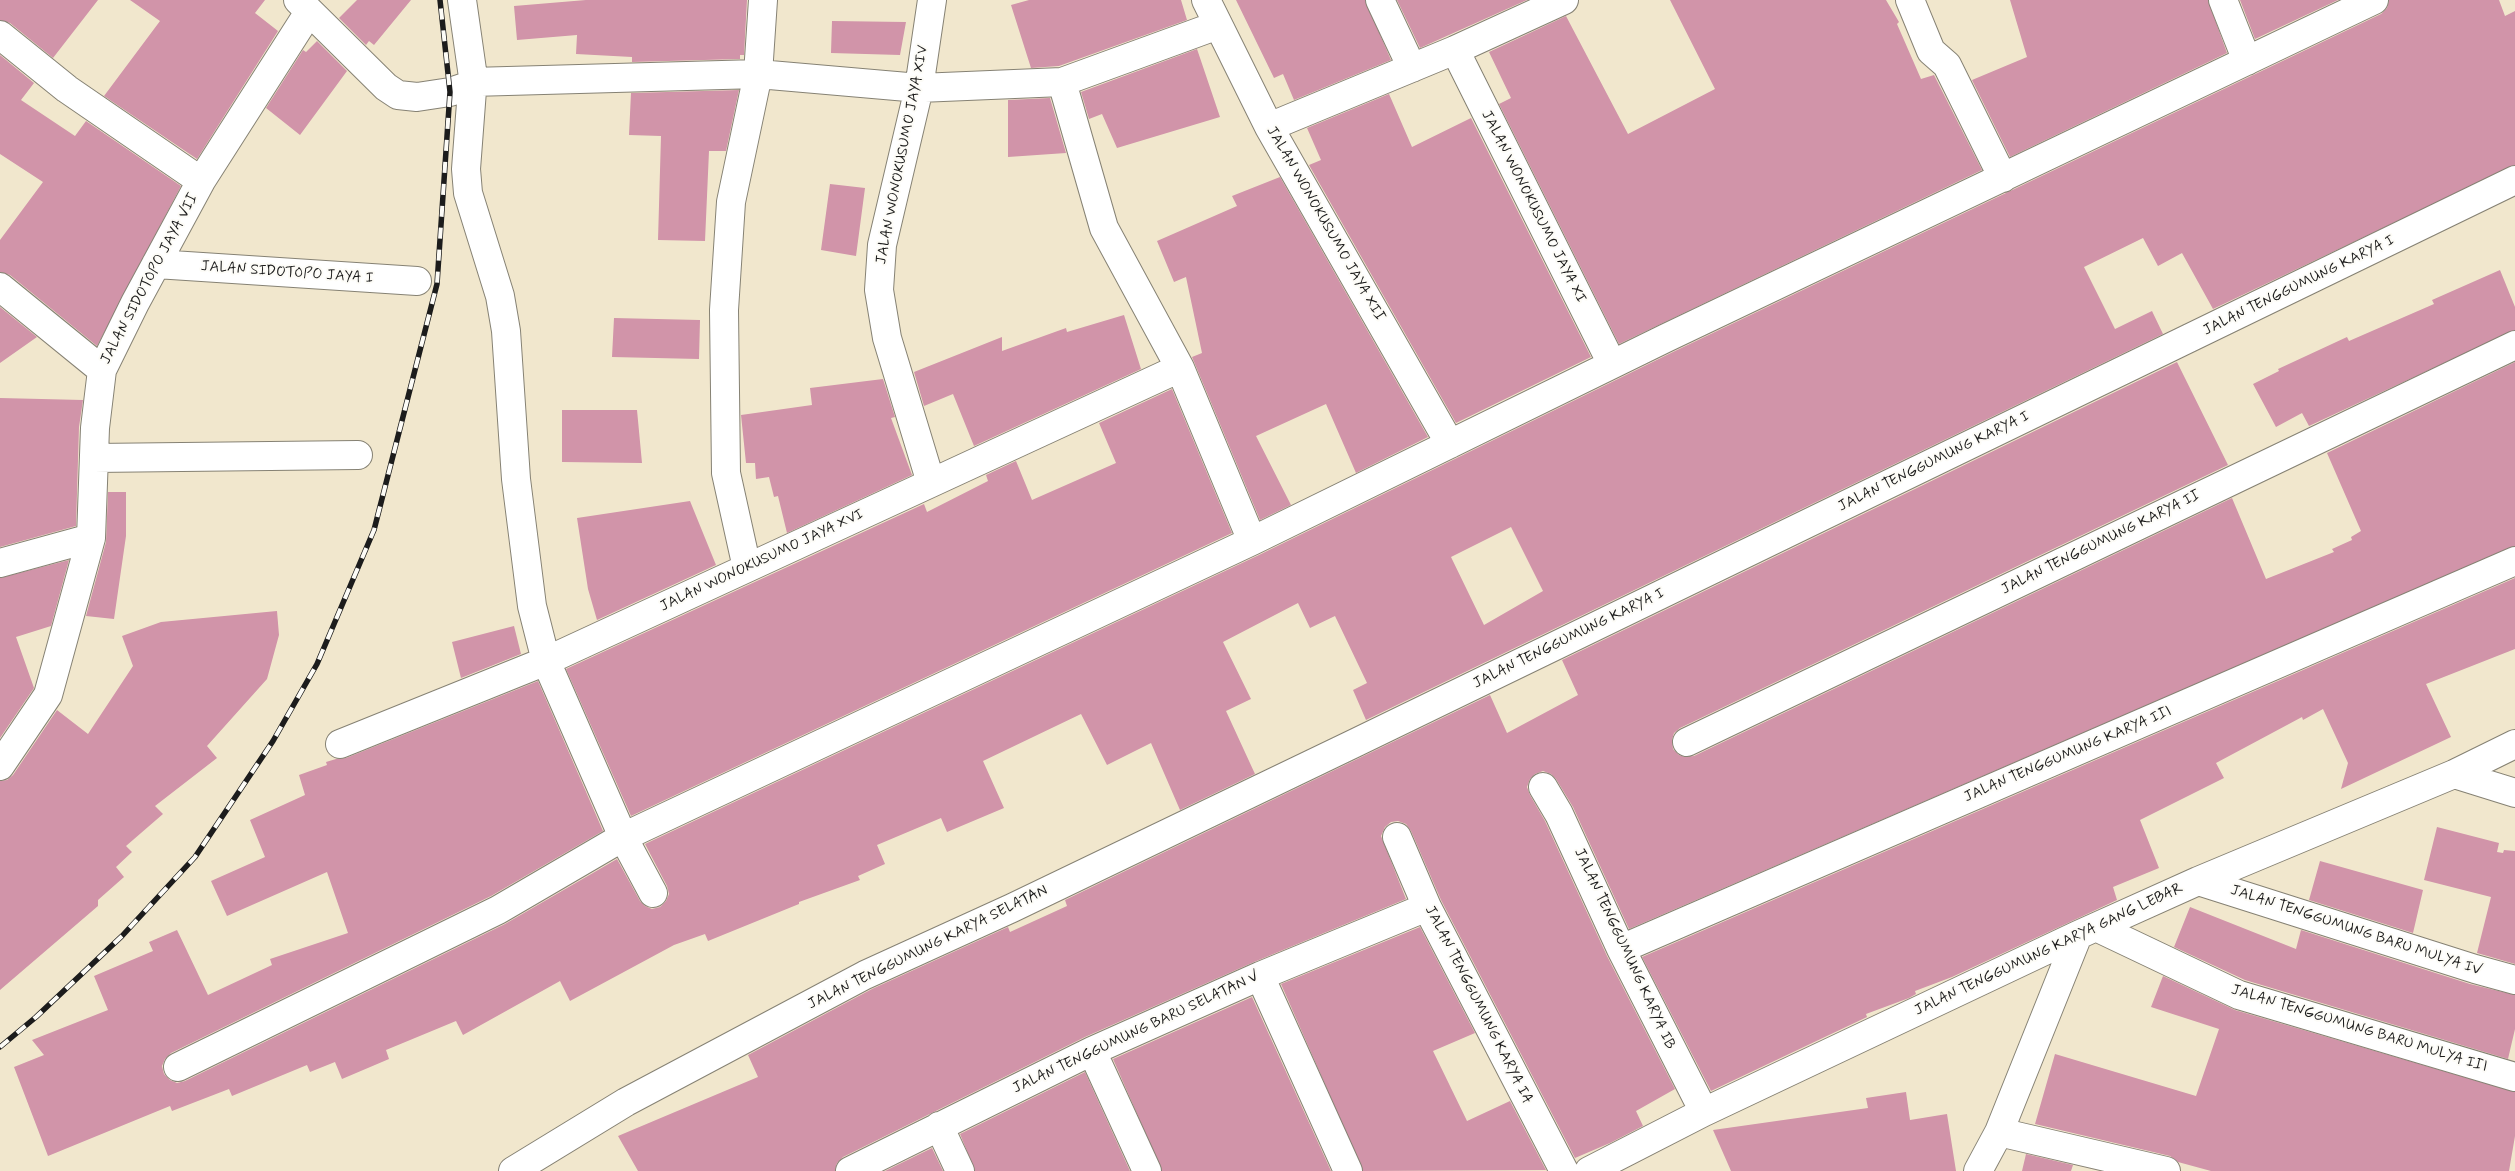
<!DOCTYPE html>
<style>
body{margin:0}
canvas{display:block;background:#f1e7cd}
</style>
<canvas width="2515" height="1171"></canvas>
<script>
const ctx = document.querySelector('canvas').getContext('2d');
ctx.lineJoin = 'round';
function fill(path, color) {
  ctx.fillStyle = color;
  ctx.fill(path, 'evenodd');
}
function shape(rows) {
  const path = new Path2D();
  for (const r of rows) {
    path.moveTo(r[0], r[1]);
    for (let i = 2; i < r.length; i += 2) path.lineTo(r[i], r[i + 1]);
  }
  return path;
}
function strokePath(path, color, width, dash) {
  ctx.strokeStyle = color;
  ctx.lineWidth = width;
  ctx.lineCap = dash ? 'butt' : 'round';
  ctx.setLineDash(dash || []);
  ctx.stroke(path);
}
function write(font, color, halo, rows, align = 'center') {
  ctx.font = font + ' Mynerve,sans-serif';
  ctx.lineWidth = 4;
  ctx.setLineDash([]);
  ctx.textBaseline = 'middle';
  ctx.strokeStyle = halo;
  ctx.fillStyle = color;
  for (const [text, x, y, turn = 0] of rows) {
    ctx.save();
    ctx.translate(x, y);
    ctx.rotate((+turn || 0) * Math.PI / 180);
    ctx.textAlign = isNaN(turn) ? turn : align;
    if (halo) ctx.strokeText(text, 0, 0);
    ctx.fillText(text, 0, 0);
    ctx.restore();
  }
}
fill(shape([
 [0,0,98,0,53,58,10,23,0,20],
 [130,0,265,0,255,13,278,31,197,159,104,96,160,21],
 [357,0,411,0,374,45,369,41,366,45,339,18],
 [586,0,747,0,744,55,740,55,740,59,632,62,632,57,576,54,577,35,517,40,514,6],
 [1029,0,1181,0,1187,20,1059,66,1031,68,1011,5],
 [1236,0,1365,0,1391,60,1294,100,1283,74,1274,78],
 [1397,0,1527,0,1420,48],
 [1670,0,1886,0,1899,22,1897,24,1921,79,1934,75,1982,170,1619,344,1499,104,1511,98,1489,52,1566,16,1628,134,1715,89],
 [2010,0,2208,0,2227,53,2010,157,1972,80,2027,57],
 [2240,0,2338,0,2255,39],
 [2389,0,2499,0,2505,16,2515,11,2515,165,2213,309,2182,253,2158,266,2143,238,2084,267,2115,329,2152,311,2163,334,1366,720,1353,690,1367,683,1335,616,1310,628,1298,603,1223,642,1251,699,1226,711,1255,774,1180,810,1151,743,1107,765,1081,714,983,761,1004,808,947,832,941,818,877,845,885,864,858,876,860,880,799,902,799,904,708,941,705,934,674,945,570,1001,560,981,463,1035,456,1021,386,1050,389,1059,342,1079,335,1062,310,1072,307,1065,232,1096,229,1089,172,1111,170,1106,48,1156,14,1067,44,1055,32,1040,108,1010,94,976,153,951,149,942,177,930,208,995,272,965,270,959,348,933,327,872,227,916,211,881,265,857,250,820,305,795,299,775,327,765,326,762,336,759,346,758,538,681,603,831,491,896,171,1053,165,1059,162,1066,164,1074,170,1080,177,1083,185,1081,505,924,617,859,640,901,645,906,652,909,660,907,666,901,669,894,667,886,645,844,1259,555,1673,352,2381,14,2387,8],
 [1511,527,1543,591,1484,625,1451,557],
 [832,21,906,22,900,55,831,53],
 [317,41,347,71,300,135,266,108,303,50,306,52],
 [1197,49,1220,117,1117,148,1102,114,1089,119,1081,92],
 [0,55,34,83,21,100,75,136,86,121,181,186,97,346,10,275,0,272,0,240,43,182,0,154],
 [739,90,726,151,709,151,705,241,658,240,661,136,629,135,631,93],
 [1389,94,1412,147,1471,118,1591,357,1456,423,1309,165,1321,160,1307,128],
 [1050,98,1066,153,1008,157,1008,100],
 [1280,177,1428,437,1356,473,1326,404,1256,436,1291,505,1260,520,1192,357,1202,353,1186,277,1174,282,1157,241,1237,206,1232,196],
 [830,184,865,188,856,256,821,250],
 [2500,270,2515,307,2515,330,2309,426,2302,413,2276,427,2253,384,2279,371,2278,369,2347,337,2349,341,2434,304,2432,300],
 [0,307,37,337,0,363],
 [1124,315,1141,369,974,446,953,394,924,406,914,372,1002,337,1002,351,1066,328,1067,332],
 [614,318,700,320,699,359,612,357],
 [2177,362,2228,465,1680,728,1674,733,1672,740,1673,749,1679,755,1685,757,1694,756,2232,498,2266,579,2334,552,2332,549,2352,540,2351,537,2361,531,2327,453,2515,362,2515,546,1629,929,1573,807,1556,779,1551,774,1543,771,1535,774,1530,779,1527,787,1530,795,1545,821,1607,956,1675,1089,1636,1111,1643,1126,1610,1143,1575,1158,1441,900,1411,831,1406,824,1398,821,1391,822,1385,827,1381,836,1406,899,1254,962,1085,1037,843,1157,837,1163,835,1171,638,1171,618,1136,758,1077,748,1055,872,989,1008,927,1010,932,1067,906,1065,900,1490,695,1507,733,1578,695,1562,660],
 [883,379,895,417,891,418,912,475,787,533,778,496,774,497,769,477,756,479,755,463,746,463,741,415,812,405,810,388],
 [1172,389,1232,533,631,816,566,669,924,504,927,512,988,481,986,475,1016,461,1032,500,1116,463,1099,423],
 [0,398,83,400,79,427,76,526,0,547],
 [562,410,637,410,642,463,562,462],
 [108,492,126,492,126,536,114,619,86,616,106,542],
 [690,501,716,565,597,620,588,589,577,518],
 [69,560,51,626,16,637,34,688,0,738,0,578],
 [2515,578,2515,649,2426,684,2451,737,2341,789,2348,763,2323,709,2303,720,2302,717,2216,763,2224,778,2140,820,2159,868,2113,887,2117,900,1952,977,1915,991,1916,994,1909,998,1866,1014,1867,1017,1711,1091,1642,957],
 [277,611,279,635,267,679,207,746,217,758,155,806,163,814,126,846,132,852,116,867,124,877,98,900,98,906,0,990,0,781,7,780,13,775,57,710,88,734,133,666,122,636,161,622],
 [514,626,521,654,461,678,452,642],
 [2437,827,2499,843,2497,852,2503,853,2504,850,2515,851,2515,964,2477,953,2491,897,2424,880],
 [2320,861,2423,890,2413,933,2309,900],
 [2190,907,2296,949,2301,930,2470,984,2515,995,2515,1029,2508,1059,2245,980,2174,947],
 [1420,927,1475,1033,1433,1051,1467,1121,1510,1101,1546,1170,1363,1171,1281,984],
 [2163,976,2235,1010,2515,1092,2515,1136,2509,1171,2211,1171,2178,1162,2170,1156,2035,1124,2055,1054,2196,1096,2219,1029,2151,1007],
 [1252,997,1331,1171,1162,1171,1113,1059],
 [1085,1072,1130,1171,975,1171,960,1134],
 [1906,1092,1910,1120,1947,1114,1956,1171,1731,1171,1713,1130,1868,1108,1866,1098],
 [932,1148,943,1171,885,1171],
 [2026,1154,2073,1165,2071,1171,2022,1171]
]), '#d194a9');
const minor = shape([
 [298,0,386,87,398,95,417,97,450,92,468,86,472,82,758,74,919,88,1062,82,1218,25],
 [462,0,473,77,466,169,468,193,500,296,506,331,516,479,532,606,546,661,623,837,653,893],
 [1206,0,1269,127,1450,444],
 [1380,0,1412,68],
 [1910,0,1931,51,1947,65,2003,178],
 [2223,0,2247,61],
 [0,35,67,89,201,181],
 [1455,50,1612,364],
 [1062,82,1104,228,1180,368,1252,541],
 [1269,127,1455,50,1564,0],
 [156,264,417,281],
 [0,287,102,370],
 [94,458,358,455],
 [931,483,887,338,879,290,882,245,919,88,932,0],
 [0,563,91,538],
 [747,568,726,473,724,310,731,202,758,74,763,0],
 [1687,742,2515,345],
 [340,744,546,661,1180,368],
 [0,766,48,695,91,538,95,428,102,370,135,303,201,181,309,12],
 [2454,774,2515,793],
 [1543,787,1559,814,1621,949,1704,1112],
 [1397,837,1427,907,1564,1171],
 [2198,881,2475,969,2515,980],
 [2096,927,2239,995,2515,1077],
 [2078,935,1999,1132,2166,1171],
 [1621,949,2515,561],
 [1260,976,1348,1171],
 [1092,1051,1147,1171],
 [178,1067,498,910,623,837,1252,541,1666,338,2374,0],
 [939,1126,960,1171],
 [513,1171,626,1102,865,975,1012,908,1353,744,2515,180],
 [850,1171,1092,1051,1260,976,1427,907],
 [1589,1171,1704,1112,2078,935,2198,881,2454,774,2515,744],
 [1978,1171,1999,1132]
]);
strokePath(minor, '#868274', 30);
strokePath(minor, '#fff', 28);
const rail = shape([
 [0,1047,36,1017,122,936,195,857,273,741,317,664,374,530,437,284,450,92,440,0]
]);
strokePath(rail, '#1c1c1c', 5.5);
strokePath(rail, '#fdfcf7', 4, [11]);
write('15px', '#1c1c1c', '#fdfcf7', [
 ["JALAN WONOKUSUMO JAYA XIV",903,155,-79],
 ["JALAN WONOKUSUMO JAYA XI",1533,207,63],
 ["JALAN WONOKUSUMO JAYA XII",1325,224,60],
 ["JALAN SIDOTOPO JAYA I",287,273,4],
 ["JALAN SIDOTOPO JAYA VII",150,279,-62],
 ["JALAN TENGGUMUNG KARYA I",2299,286,-26],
 ["JALAN TENGGUMUNG KARYA I",1934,462,-26],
 ["JALAN TENGGUMUNG KARYA II",2101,543,-26],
 ["JALAN WONOKUSUMO JAYA XVI",762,561,-25],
 ["JALAN TENGGUMUNG KARYA I",1569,639,-26],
 ["JALAN TENGGUMUNG KARYA III",2068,755,-23],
 ["JALAN TENGGUMUNG BARU MULYA IV",2356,931,18],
 ["JALAN TENGGUMUNG KARYA SELATAN",928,948,-26],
 ["JALAN TENGGUMUNG KARYA IB",1624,949,65],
 ["JALAN TENGGUMUNG KARYA GANG LEBAR",2049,950,-25],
 ["JALAN TENGGUMUNG KARYA IA",1478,1005,63],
 ["JALAN TENGGUMUNG BARU MULYA III",2359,1029,17],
 ["JALAN TENGGUMUNG BARU SELATAN V",1136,1033,-25]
]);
</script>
